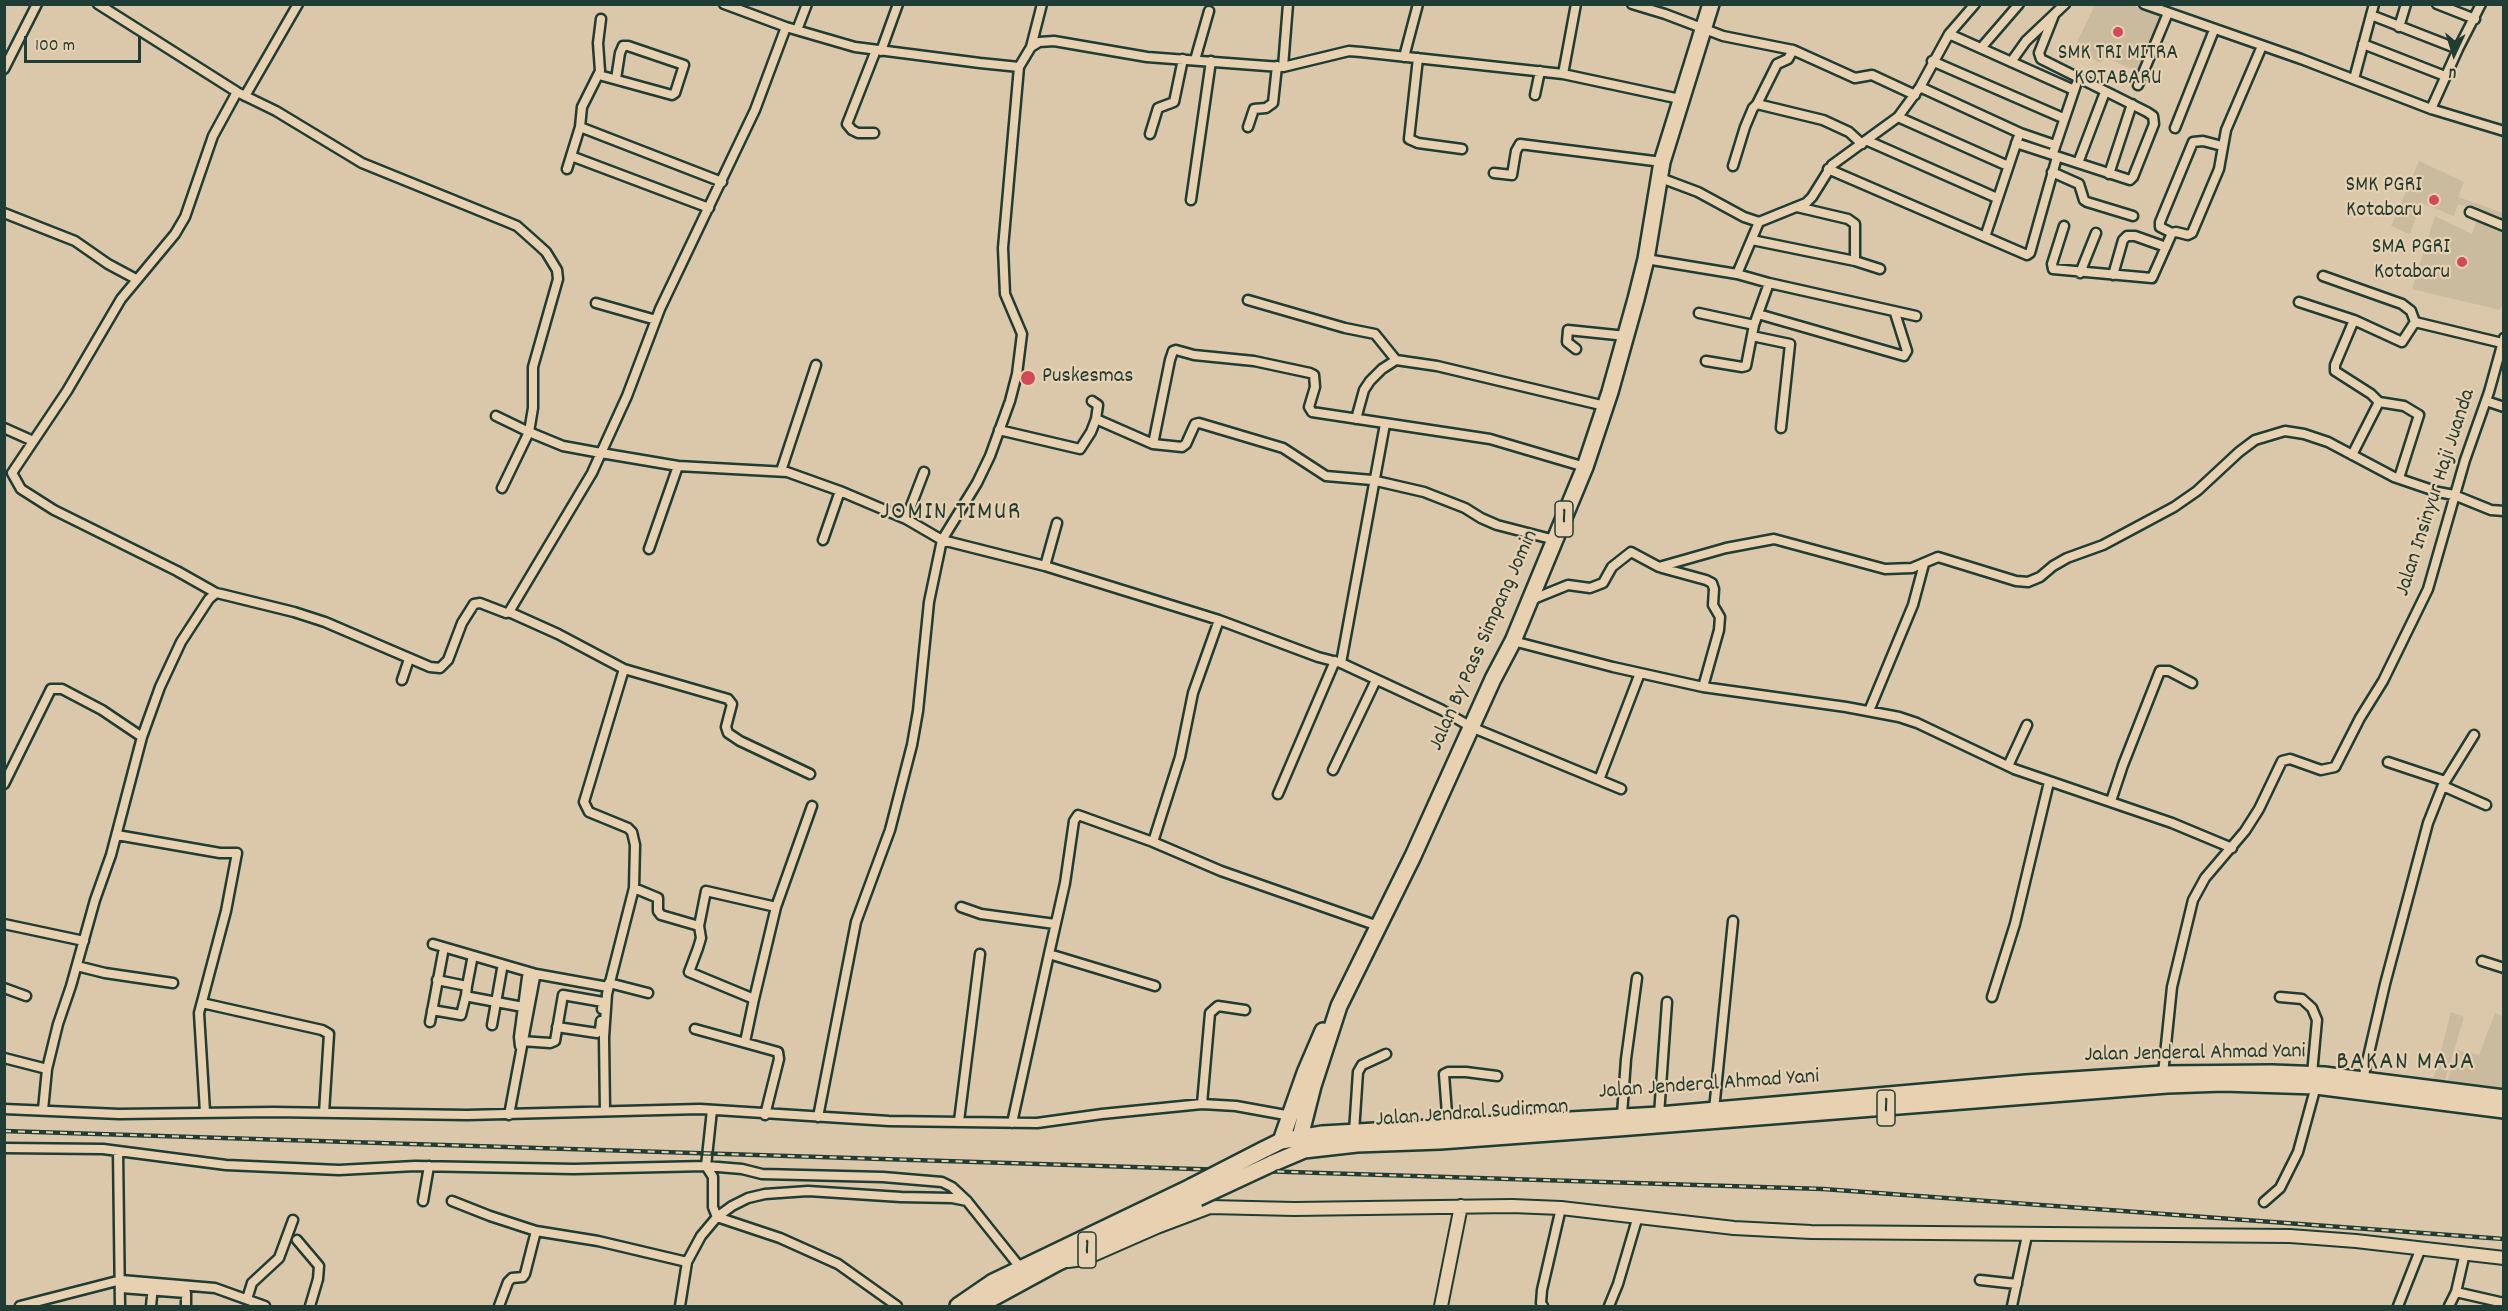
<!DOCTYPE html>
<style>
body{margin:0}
#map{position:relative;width:2508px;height:1311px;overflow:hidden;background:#dbc8aa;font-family:Dekko,sans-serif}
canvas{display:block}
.frame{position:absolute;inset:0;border:6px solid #1f3d34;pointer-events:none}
.north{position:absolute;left:2424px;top:24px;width:60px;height:60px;-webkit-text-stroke:4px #e7d1b1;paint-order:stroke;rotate:184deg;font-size:16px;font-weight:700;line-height:24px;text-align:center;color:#1f3d34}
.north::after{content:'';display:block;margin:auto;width:21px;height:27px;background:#1f3d34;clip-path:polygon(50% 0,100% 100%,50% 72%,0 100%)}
.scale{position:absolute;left:24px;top:36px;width:117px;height:27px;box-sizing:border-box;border:3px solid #1f3d34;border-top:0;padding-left:8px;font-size:18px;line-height:21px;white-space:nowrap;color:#1f3d34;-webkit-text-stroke:4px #e7d1b1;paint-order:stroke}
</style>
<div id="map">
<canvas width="2508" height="1311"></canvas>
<div class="frame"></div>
<div class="north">U</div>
<div class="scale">100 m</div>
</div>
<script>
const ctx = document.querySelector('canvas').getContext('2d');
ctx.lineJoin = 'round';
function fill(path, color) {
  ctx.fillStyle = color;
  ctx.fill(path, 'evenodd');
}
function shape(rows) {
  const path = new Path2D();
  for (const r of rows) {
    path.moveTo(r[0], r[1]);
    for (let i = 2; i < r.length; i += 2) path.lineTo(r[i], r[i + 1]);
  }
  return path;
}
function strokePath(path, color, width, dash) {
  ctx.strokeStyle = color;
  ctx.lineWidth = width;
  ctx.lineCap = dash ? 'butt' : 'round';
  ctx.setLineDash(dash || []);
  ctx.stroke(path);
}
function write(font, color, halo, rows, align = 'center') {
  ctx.font = font + ' Dekko,sans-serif';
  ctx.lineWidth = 4.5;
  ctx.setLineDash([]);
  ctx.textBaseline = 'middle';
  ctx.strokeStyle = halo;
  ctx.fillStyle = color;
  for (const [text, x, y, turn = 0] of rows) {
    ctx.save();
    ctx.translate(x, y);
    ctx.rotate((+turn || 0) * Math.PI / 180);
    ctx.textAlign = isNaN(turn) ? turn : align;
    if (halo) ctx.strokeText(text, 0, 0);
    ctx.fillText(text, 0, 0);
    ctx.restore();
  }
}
fill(shape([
 [2095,5,2132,5,2161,15,2138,72,2105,57,2100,63,2074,48],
 [2419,161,2464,182,2458,197,2503,213,2503,220,2458,204,2454,216,2421,203,2410,234,2391,226],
 [2435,216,2472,234,2477,220,2503,230,2504,302,2500,310,2412,289],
 [2451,1012,2464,1017,2444,1084,2433,1081],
 [2495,1013,2503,1016,2503,1085,2500,1095,2447,1083,2457,1050,2479,1055]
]), '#cabb9f');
const street = shape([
 [98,4,237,92,276,111,362,163,505,221,517,226,535,242,546,252,557,270,558,279,533,367,533,408,529,432,563,446,601,453,627,396,660,309,755,110,786,27],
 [724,4,786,27,855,47,980,63,1019,67,1031,47,1039,42,1054,41,1147,57,1267,66,1283,67,1349,51,1361,52,1563,74,1680,99],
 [1632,4,1665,14,1723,36,1793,50,1855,78,1872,75,1915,95],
 [2144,4,2301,59,2431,109,2504,131],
 [2437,4,2475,19],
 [2371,15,2458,49],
 [601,19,598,43,600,71,582,107,580,127,722,182],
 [2399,27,2406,4],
 [797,30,807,4],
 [1949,34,2074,90],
 [2363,44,2445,76],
 [1031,47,1042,4],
 [1981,48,2019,4],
 [881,51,898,4],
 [1404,57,1418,4],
 [1418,58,1409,139,1418,143,1462,149],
 [1195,60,1209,11],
 [1932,61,2063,118],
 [2011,62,2026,41,2065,4],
 [1283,67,1288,4],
 [4,69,37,4],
 [1563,74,1576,4],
 [599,75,672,95,675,93,684,65,628,46,623,46,620,53,616,79],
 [2354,79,2374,4],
 [2138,85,2168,13],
 [1920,87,2020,133,2055,145],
 [1535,95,1540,71],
 [245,96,298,4],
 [1757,104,1777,64,1788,59,1793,50],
 [2431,109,2458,49,2481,4],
 [1898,117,2008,166],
 [1248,127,1254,109,1266,108,1273,103,1277,66],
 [2175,128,2214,30],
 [874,133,858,133,852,130,847,124,876,50],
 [1150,134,1158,108,1174,102,1183,59],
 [1868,141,1997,198],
 [2016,143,2130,180,2133,177,2154,124,2153,116,2147,112,2041,59,2039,53,2054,15],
 [2054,150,2076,85],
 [571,156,709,208],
 [2078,163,2105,92],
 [1733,166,1745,127,1753,108,1757,104,1823,120,1849,132,1862,144],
 [567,169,580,127],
 [1828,169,2027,255,2030,253,2057,157],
 [2052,172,2079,184,2084,200,2087,202,2133,216],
 [1494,173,1512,175,1516,151,1520,144,1662,162],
 [2109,174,2132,104],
 [1658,177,1698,192,1744,217,1759,222],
 [1191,200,1211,61],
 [2470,212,2504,226],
 [4,213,75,241,108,264,136,279],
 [2064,226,2052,264,2053,269,2152,278,2172,233,2176,232,2188,235,2192,233,2219,169,2226,130,2262,46],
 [2172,233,2160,227,2160,222,2193,142,2203,141,2222,146],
 [1985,237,2018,138],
 [1752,240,1855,261,1855,224,1848,219,1797,207],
 [1646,259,1737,274,1769,283,1916,316],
 [1855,261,1880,269],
 [2080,273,2096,233],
 [1737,274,1759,222,1806,203,1812,197,1832,165,1898,117,1920,87,1949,34,1975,4],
 [2113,275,2123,240,2127,236,2135,236,2166,247],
 [2323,276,2402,304,2411,311,2415,322,2502,343],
 [1248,300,1345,328,1375,334,1396,360,1437,366,1605,406],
 [2299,302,2354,320,2402,342,2415,322],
 [596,303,656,320],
 [1699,313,1754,325],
 [1758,314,1904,356,1907,351,1895,313],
 [2354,320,2335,365,2335,371,2371,394,2379,402,2404,406,2419,415,2399,478],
 [1752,336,1790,344,1781,428],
 [1576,349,1567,342,1568,330,1626,336],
 [1706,361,1742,367,1746,366,1754,325,1769,283],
 [1092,401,1098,405,1096,419],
 [2486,401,2504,407],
 [496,416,529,432,502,488],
 [1356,419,1364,390,1370,381,1382,369,1396,360],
 [4,428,33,441],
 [999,430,1080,449,1091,432,1096,419,1153,444,1182,447,1186,444,1195,424,1199,423,1283,448,1326,476,1372,480,1424,492,1465,508,1481,518,1497,525,1555,540],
 [1153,444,1170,360,1173,351,1176,350,1194,355,1254,361,1310,373,1314,375,1315,387,1309,407,1312,412,1490,439,1585,467],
 [2352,455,2379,402],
 [781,471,816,365],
 [906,519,924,472],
 [823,540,840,491],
 [649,549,678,466],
 [1045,566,1057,523],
 [1662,568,1706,580,1712,583,1714,589,1713,605,1720,617,1719,630,1703,687],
 [216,593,177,571,54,510,21,489,12,473,67,391,121,299,175,234,185,217,213,136,237,92],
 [1531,600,1568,585,1590,588,1603,583,1612,567,1631,552,1659,567,1726,548,1774,539,1885,569,1912,568,1938,557,2016,581,2028,582,2040,577,2053,566,2067,558,2103,545,2174,507,2197,491,2239,452,2255,440,2285,431,2304,434,2328,442,2394,477,2438,492,2454,495,2491,510,2504,511],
 [509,612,558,634,624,669,728,699,732,704,726,727,728,733,740,741,810,774],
 [1513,641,1613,667,1703,687,1846,707,1899,717,1917,723,2014,769,2172,823,2232,848],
 [1341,663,1385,424],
 [402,680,409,659],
 [1869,711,1913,605,1924,564],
 [2388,762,2445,781],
 [2008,766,2027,725],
 [1333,770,1376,680],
 [1599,780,1640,673],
 [4,784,51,689,62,689,102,710,142,737],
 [2443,786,2486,805],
 [1278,794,1335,661],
 [2111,801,2123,765,2160,671,2169,671,2192,683],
 [117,835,220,853,237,853,226,911,199,1013,205,1112],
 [1153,842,1180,757,1193,693,1219,620],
 [634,888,658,898,658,911,661,915,699,926,701,938,698,948,689,972,754,999,776,907,812,806],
 [961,907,981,914,1055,924],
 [4,924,84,941],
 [699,926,706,891,776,907],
 [433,944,536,974,608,987],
 [2482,961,2504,968],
 [77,966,105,973,173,983],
 [437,980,467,986,466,995,470,997,523,1007],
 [609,983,648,993],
 [467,986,472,960],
 [1155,986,1049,954,1065,883,1074,821,1078,815,1153,842,1221,871,1378,926],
 [4,988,26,996],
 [1992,997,2015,924,2049,782],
 [2280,997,2302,999,2312,1008,2317,1020,2312,1074],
 [202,1003,322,1030,329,1034,324,1113],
 [432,1010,461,1015,466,995],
 [430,1022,443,953],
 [492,1025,502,969],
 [557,1027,597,1033,600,1030,601,1021],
 [695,1029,778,1052,779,1059,765,1115],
 [521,1041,550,1043,555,1041,563,995,603,1002,602,1009],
 [745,1042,754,999],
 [4,1058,47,1069],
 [2163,1074,2172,987,2193,900,2205,878,2245,831,2259,809,2282,761,2290,759,2321,770,2335,767,2360,718,2383,681,2428,589,2465,460,2489,392,2504,338],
 [2363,1079,2385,984,2428,823,2443,785,2474,735],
 [1202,1104,1210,1013,1218,1006,1245,1010],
 [4,1109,119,1114,273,1112,467,1115,700,1109,889,1121,1037,1123,1102,1114,1202,1104,1236,1106,1291,1116],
 [43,1110,47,1069,58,1024,71,986,95,900,111,855,142,737,160,687,181,642,209,599,216,593,221,594,294,612,325,622,430,667,440,668,448,660,462,623,474,604,480,603,506,613,509,612,592,473,601,453,678,466,787,472,840,491,906,519,942,540,1045,566,1219,620,1318,657,1341,663,1442,710,1471,727,1621,789],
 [712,1110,706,1166,713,1177,713,1207,717,1217,780,1238,838,1264,897,1306],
 [1714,1110,1733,921],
 [605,1111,604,1037,607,994,634,888,635,845,632,832,628,828,589,812,584,802,624,669],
 [509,1115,535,977,527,977,519,1037,520,1046],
 [1622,1115,1626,1059,1637,978],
 [1659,1115,1667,1002],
 [818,1117,856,922,890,830,912,745,918,711,929,602,942,540,977,483,990,456,1010,401,1017,374,1022,334,1005,294,1003,248,1019,67],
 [959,1121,980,954],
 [1012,1123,1049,954],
 [1448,1127,1444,1074,1448,1072,1466,1072,1497,1076],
 [1354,1132,1358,1072,1362,1065,1386,1054],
 [4,1148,103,1149,226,1165,339,1170,415,1166,574,1169,706,1166,742,1169,762,1174,883,1177,942,1182,952,1187,967,1201,1023,1271],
 [118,1151,120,1306],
 [423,1201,429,1166],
 [452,1201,490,1216,536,1231,598,1241,687,1262],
 [2264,1202,2280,1188,2298,1152,2316,1086],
 [297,1240,319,1266,318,1279,310,1306],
 [1980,1280,2017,1284],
 [121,1288,186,1293,186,1306],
 [2456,1292,2504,1303],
 [247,1299,252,1283,279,1258,293,1220],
 [20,1306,121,1280,215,1288,265,1306],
 [151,1306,153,1286],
 [499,1306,508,1282,512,1278,523,1277,525,1274,536,1231],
 [680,1306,687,1262,701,1236,717,1217,732,1206,748,1198,765,1194,808,1191,901,1197,952,1198,967,1201],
 [1543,1306,1541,1303,1542,1290,1561,1208],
 [1609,1306,1618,1284,1638,1216],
 [2012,1306,2026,1240],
 [2398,1306,2421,1248],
 [2449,1306,2456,1292,2465,1253]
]);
const secondary = shape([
 [1068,1261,1084,1259,1157,1227,1210,1207,1294,1209,1512,1206,1561,1208,1734,1228,1811,1232,2290,1236,2356,1241,2504,1258],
 [1441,1306,1461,1206]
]);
const highway = shape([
 [1300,1137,1313,1086,1339,1006,1413,856,1493,679,1513,641,1585,467,1610,392,1636,299,1646,259,1662,162,1711,4],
 [1281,1141,1305,1073,1323,1031],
 [1263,1150,1281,1141,1322,1134,1659,1115,2026,1083,2163,1074,2272,1073,2324,1075,2504,1098],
 [1271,1164,1304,1150,1357,1144,1440,1141,1618,1128,2167,1085,2223,1083,2316,1086,2504,1110],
 [958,1306,993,1282,1191,1187],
 [978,1306,1057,1263,1198,1198]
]);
strokePath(street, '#1f3d34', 13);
strokePath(secondary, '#1f3d34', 16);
strokePath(highway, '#1f3d34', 20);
strokePath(street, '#e7d1b1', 8);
strokePath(secondary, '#e7d1b1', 12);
strokePath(highway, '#e7d1b1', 15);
const rail = shape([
 [4,1131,1823,1189,2504,1239]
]);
strokePath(rail, '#1f3d34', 4.5);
strokePath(rail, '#e7d1b1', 2, [7]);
const highwayBridge = shape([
 [1191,1187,1263,1150],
 [1198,1198,1271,1164]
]);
strokePath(highwayBridge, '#1f3d34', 20, []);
strokePath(highwayBridge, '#e7d1b1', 15);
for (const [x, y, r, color] of [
 [2118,32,6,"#d1495b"],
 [2434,200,6,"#d1495b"],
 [2462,262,6,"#d1495b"],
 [1028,378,8,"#d1495b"]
]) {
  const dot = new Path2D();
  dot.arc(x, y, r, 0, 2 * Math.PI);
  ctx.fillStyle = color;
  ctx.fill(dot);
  strokePath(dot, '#e7d1b1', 2);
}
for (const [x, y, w] of [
 [1564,519,18],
 [1886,1108,18],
 [1087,1250,18]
]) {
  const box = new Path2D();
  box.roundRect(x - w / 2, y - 18, w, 36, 4.5);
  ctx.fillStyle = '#e7d1b1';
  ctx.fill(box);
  strokePath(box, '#1f3d34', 1.5);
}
write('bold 21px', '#1f3d34', null, [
 ["1",1564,519],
 ["1",1886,1108],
 ["1",1087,1250]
]);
write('22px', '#1f3d34', '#e7d1b1', [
 ["SMK TRI MITRA",2118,55,"center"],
 ["KOTABARU",2118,80,"center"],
 ["SMK PGRI",2422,187],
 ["Kotabaru",2422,212],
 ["SMA PGRI",2450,249],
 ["Kotabaru",2450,274],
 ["Puskesmas",1042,378,"left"]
], 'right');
write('22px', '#1f3d34', '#e7d1b1', [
 ["Jalan Insinyur Haji Juanda",2437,493,-72],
 ["Jalan By Pass Simpang Jomin",1485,641,-66],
 ["Jalan Jenderal Ahmad Yani",2195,1055,-1],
 ["Jalan Jenderal Ahmad Yani",1709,1086,-4],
 ["Jalan Jendral Sudirman",1472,1115,-4]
]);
ctx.letterSpacing = '1.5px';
write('26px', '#1f3d34', '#e7d1b1', [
 ["JOMIN TIMUR",951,514],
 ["BAKAN MAJA",2406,1064]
]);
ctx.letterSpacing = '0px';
</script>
